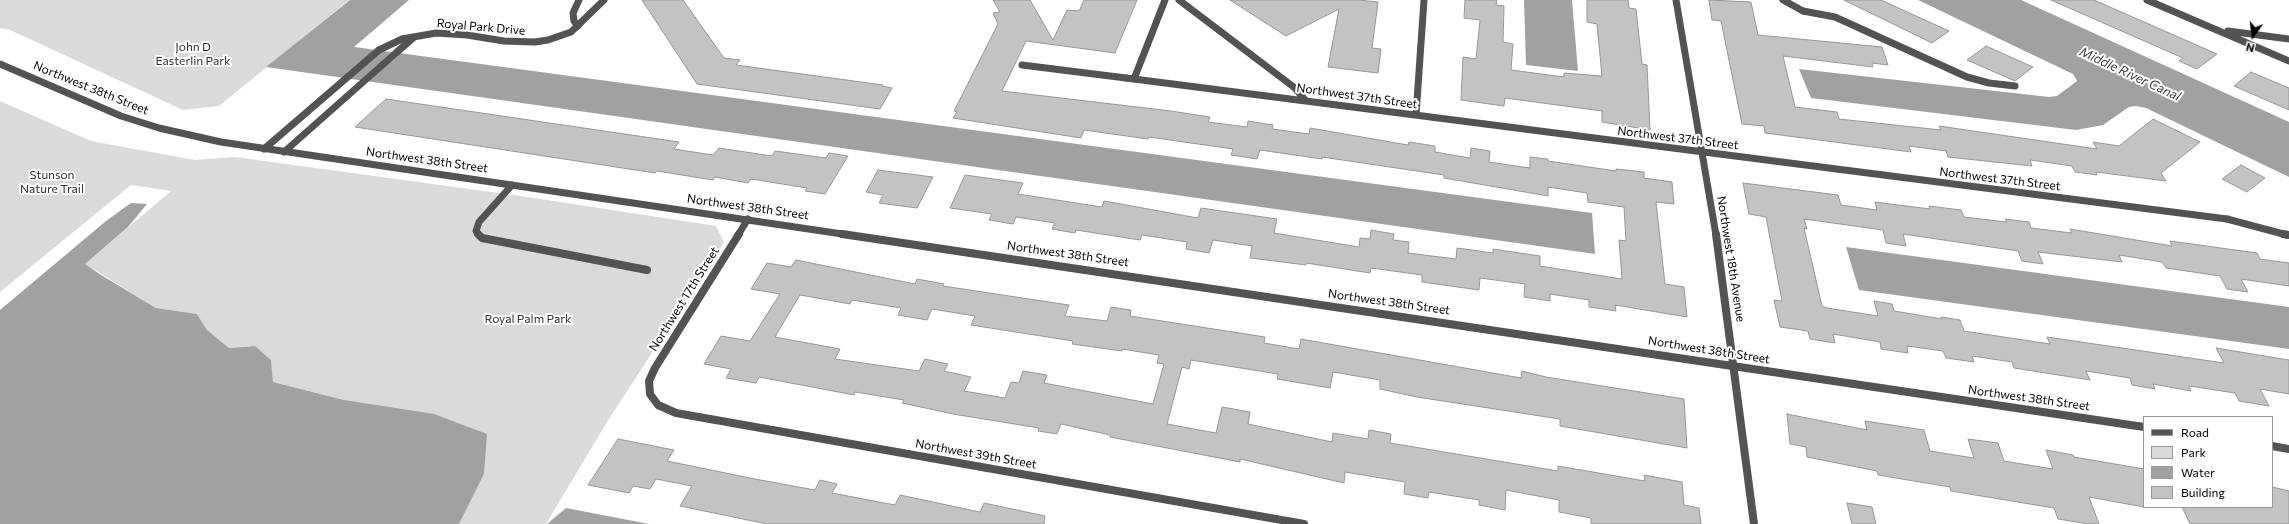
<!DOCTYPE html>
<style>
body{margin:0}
#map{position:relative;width:2289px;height:524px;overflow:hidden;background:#fff;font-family:Commissioner,sans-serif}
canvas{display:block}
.legend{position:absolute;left:2143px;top:416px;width:130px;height:92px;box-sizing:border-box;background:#fff;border:1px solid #999;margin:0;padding:5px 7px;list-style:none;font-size:12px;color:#000}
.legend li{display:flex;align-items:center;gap:8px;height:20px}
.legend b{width:20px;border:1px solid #999}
.north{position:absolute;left:2233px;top:16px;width:40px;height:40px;-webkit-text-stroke:3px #fff;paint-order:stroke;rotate:194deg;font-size:11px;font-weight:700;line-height:16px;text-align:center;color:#000}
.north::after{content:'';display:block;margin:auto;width:14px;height:18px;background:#000;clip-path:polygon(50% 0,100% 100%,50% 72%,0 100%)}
</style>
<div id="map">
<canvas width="2289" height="524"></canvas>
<ul class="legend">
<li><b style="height:5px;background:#535353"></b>Road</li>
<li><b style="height:11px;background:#dadada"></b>Park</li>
<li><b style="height:11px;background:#a1a1a1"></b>Water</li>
<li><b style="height:11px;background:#c3c3c3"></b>Building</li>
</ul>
<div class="north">N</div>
</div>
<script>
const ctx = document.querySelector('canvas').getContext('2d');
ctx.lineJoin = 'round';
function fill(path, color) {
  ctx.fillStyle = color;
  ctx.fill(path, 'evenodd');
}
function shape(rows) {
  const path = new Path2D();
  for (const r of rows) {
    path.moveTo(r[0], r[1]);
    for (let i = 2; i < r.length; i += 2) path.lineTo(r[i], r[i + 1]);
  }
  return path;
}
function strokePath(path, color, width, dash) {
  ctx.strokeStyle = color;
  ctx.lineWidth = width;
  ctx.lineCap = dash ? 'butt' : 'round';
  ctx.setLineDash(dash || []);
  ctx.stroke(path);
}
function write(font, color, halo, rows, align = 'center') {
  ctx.font = font + ' Commissioner,sans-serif';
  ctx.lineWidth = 4;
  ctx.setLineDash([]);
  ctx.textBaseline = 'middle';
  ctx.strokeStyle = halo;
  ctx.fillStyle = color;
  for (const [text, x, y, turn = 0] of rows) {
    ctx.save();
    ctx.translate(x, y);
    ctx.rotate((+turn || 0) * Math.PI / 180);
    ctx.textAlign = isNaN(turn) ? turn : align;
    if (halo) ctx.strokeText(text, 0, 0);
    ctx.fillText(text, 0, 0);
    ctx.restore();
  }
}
fill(shape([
 [0,0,349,0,219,106,183,110,10,30,0,28],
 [0,101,91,141,195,160,235,157,521,196,716,226,724,242,607,422,546,524,459,524,484,474,344,400,273,382,271,360,255,346,229,348,207,330,197,314,156,308,85,264,171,191,131,185,0,292]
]), '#dadada');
fill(shape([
 [350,0,409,0,354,47,1592,213,1595,254,266,67],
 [1524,0,1572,0,1578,71,1526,65],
 [1918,0,2021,0,2289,122,2289,177,2146,108,2136,106,2129,107,2103,125,2076,130,1811,98,1799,69,2049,97,2057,96,2077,81,2073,74],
 [131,203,147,204,128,227,85,264,101,275,156,308,197,314,207,330,229,348,255,346,271,360,273,382,344,400,434,414,487,434,484,474,459,524,0,524,0,310,106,221],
 [1846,247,2289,307,2289,349,1859,290],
 [566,508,649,524,547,524]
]), '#a1a1a1');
const building = shape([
 [642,0,683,0,724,58,740,60,736,65,883,85,882,86,892,88,880,109,697,84,642,0],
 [993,0,1030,0,1053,40,1067,10,1079,11,1084,0,1137,0,1115,53,1026,41,1002,91,1171,111,1210,117,1208,122,1247,127,1248,121,1273,125,1272,129,1309,134,1310,128,1408,145,1409,142,1435,146,1435,152,1470,158,1471,148,1490,151,1489,162,1530,168,1530,157,1548,159,1548,161,1616,171,1616,169,1644,172,1644,178,1672,182,1674,204,1656,202,1665,284,1684,287,1687,317,1615,305,1616,311,1589,307,1589,300,1550,294,1550,301,1524,297,1525,284,1480,278,1479,290,1422,282,1422,275,1371,268,1370,273,1306,263,1306,265,1250,258,1252,246,1213,240,1209,253,1186,249,1187,242,1142,235,1140,240,1076,230,1075,233,1052,229,1055,223,1016,217,1013,224,989,220,992,214,950,208,965,175,1023,183,1018,194,1102,207,1104,201,1198,218,1201,208,1277,219,1274,233,1359,247,1360,238,1370,239,1371,230,1394,234,1393,240,1409,242,1408,253,1456,259,1457,248,1493,253,1493,249,1540,256,1540,266,1622,279,1619,240,1626,241,1624,207,1588,202,1587,193,1548,187,1548,196,1444,178,1444,175,1322,157,1322,159,1260,150,1257,159,1231,155,1233,149,1149,137,1148,139,1084,130,1081,138,953,118,957,112,954,111,998,24,993,13,1000,12,993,0],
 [1230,0,1359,0,1378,2,1372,48,1381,49,1378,73,1328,67,1339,9,1286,36,1230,0],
 [1465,0,1497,0,1496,5,1504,6,1503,42,1513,44,1511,70,1564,77,1564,73,1602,76,1597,24,1587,22,1587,0,1628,0,1629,8,1636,9,1642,64,1647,65,1650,130,1602,122,1602,111,1505,98,1504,106,1461,100,1463,57,1476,59,1480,20,1464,18,1465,0],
 [1709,0,1751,2,1758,35,1882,47,1888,65,1872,63,1873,67,1783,56,1795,107,1837,112,1839,119,1941,130,1939,126,2097,149,2093,142,2119,146,2153,119,2200,142,2161,173,2166,181,2096,172,2097,175,2075,172,2072,166,2030,160,2032,166,1948,157,1946,151,1909,146,1911,152,1765,133,1764,126,1742,124,1721,21,1712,20,1709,0],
 [1844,0,1881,0,1949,31,1932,43,1844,0],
 [2051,0,2094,0,2217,54,2197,69,2179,61,2183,58,2051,0],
 [1986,46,2033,67,2015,81,1967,60,1986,46],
 [2251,72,2289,88,2289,110,2234,86,2251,72],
 [386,99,679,142,674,149,713,155,719,148,772,156,775,151,826,158,829,153,848,156,825,194,805,191,807,188,751,179,748,183,715,177,713,180,657,171,655,173,355,127,386,99],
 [2241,165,2265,178,2247,192,2222,179,2241,165],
 [878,170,933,177,917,208,879,203,883,195,866,192,878,170],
 [1743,183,1838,195,1841,205,1877,210,1875,202,1930,209,1929,206,1961,210,1964,217,2007,222,2005,219,2029,222,2031,228,2072,233,2070,229,2172,246,2170,241,2257,253,2260,259,2289,263,2289,286,2241,279,2248,292,2227,289,2220,276,2166,268,2162,262,2119,255,2122,262,2038,252,2043,264,2022,261,2018,251,1903,234,1906,246,1886,243,1883,230,1804,219,1807,229,1804,228,1822,306,1827,308,1878,316,1874,301,1892,304,1894,311,1942,319,1941,317,1960,320,1964,331,2050,344,2047,337,2224,363,2216,348,2289,360,2289,394,2260,389,2269,406,2239,401,2235,393,2189,386,2191,391,2153,384,2155,389,2132,385,2130,378,2086,371,2090,380,2014,368,2012,362,1972,356,1974,362,1946,358,1943,351,1907,346,1908,353,1881,349,1880,342,1833,334,1835,343,1810,339,1808,331,1780,327,1774,300,1782,301,1766,217,1749,214,1743,183],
 [796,260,915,284,917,279,944,284,943,286,1069,305,1065,316,1107,321,1111,307,1131,310,1130,316,1265,337,1264,343,1299,349,1301,339,1521,378,1522,371,1546,377,1684,399,1687,448,1560,426,1560,419,1417,397,1380,389,1380,380,1333,372,1330,388,1277,379,1278,374,1191,360,1189,369,1182,367,1167,424,1216,433,1222,407,1250,412,1248,424,1332,442,1333,433,1368,439,1369,430,1391,434,1390,443,1558,471,1558,466,1645,481,1644,475,1682,482,1684,505,1699,508,1701,524,1591,524,1591,518,1559,512,1559,500,1506,490,1505,510,1479,505,1479,500,1429,492,1428,498,1404,494,1405,482,1345,472,1344,483,1240,459,1240,462,1110,437,1110,435,1061,424,1057,434,1038,431,1039,428,953,414,902,403,904,400,855,392,854,395,759,377,756,383,726,378,731,369,704,364,721,336,750,341,780,294,751,289,767,263,791,267,796,260],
 [800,295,850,304,852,300,901,308,898,315,927,320,932,309,975,316,971,325,1073,341,1072,344,1122,351,1122,349,1159,355,1157,363,1164,364,1153,404,1044,383,1047,375,1023,371,1019,383,1011,382,1005,398,964,391,971,377,944,371,948,364,925,359,919,371,835,359,840,349,775,337,800,295],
 [1787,414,1867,430,1865,421,1924,430,1930,451,1974,458,1968,439,1998,443,2004,461,2053,469,2046,450,2073,455,2074,457,2144,469,2144,507,2089,497,2099,524,2089,524,2058,519,2054,508,1951,491,1950,487,1878,475,1877,471,1807,457,1806,447,1790,444,1787,414],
 [618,439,674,450,667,461,755,479,815,490,820,480,837,484,832,493,895,505,900,495,980,512,984,503,1045,516,1044,524,767,524,680,506,692,486,656,479,650,489,633,486,629,493,588,485,618,439],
 [2272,487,2289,491,2289,524,2190,524,2182,507,2272,507,2272,487],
 [1847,503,1872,507,1876,524,1852,524,1847,503]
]);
fill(building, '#c3c3c3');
strokePath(building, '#979797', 1);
strokePath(shape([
 [1803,11,1835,17,1967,77,1989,83,2015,86],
 [578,26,574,21,573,13,579,0],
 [1022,65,1126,78],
 [1134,79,1165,0],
 [264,149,379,50],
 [284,152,397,52],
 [2227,219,2287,235],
 [479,235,476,231,479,222,512,185]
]), '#535353', 7);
strokePath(shape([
 [478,234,482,238,647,270],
 [2283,234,2289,235]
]), '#535353', 8);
strokePath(shape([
 [1179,0,1295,88,1305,100],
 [1676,0,1716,235],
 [1783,0,1803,11],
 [2147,0,2289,61],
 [2228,31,2289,39],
 [379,50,402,39,436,33,467,35,504,41,535,42,548,40,571,32,604,0],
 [397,52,413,38],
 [0,64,121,116,159,128,221,142,849,235],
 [1126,78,2227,219],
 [1416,115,1424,0],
 [738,235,748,219]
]), '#535353', 7);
strokePath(shape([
 [739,234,655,368,649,381,650,394,658,405,676,413,1304,524],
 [842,234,2144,427],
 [1716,234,1754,524],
 [2272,446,2289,449]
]), '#535353', 8);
write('12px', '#000', '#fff', [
 ["Royal Park Drive",481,27,5],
 ["Northwest 38th Street",91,88,22],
 ["Northwest 37th Street",1357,96,8],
 ["Northwest 37th Street",1678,138,7],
 ["Northwest 38th Street",427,160,8],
 ["Northwest 37th Street",2000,179,7],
 ["Northwest 38th Street",748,207,8],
 ["Northwest 38th Street",1068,254,8],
 ["Northwest 18th Avenue",1731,259,81],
 ["Northwest 17th Street",684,299,-58],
 ["Northwest 38th Street",1389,302,8],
 ["Northwest 38th Street",1709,350,9],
 ["Northwest 38th Street",2029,398,8],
 ["Northwest 39th Street",976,454,10]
]);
write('12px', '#313131', '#fff', [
 ["John D",193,47],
 ["Easterlin Park",193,61],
 ["Stunson",52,175],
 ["Nature Trail",52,189],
 ["Royal Palm Park",528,319]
]);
write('italic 13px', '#424242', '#fff', [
 ["Middle River Canal",2130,74,25]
]);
</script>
